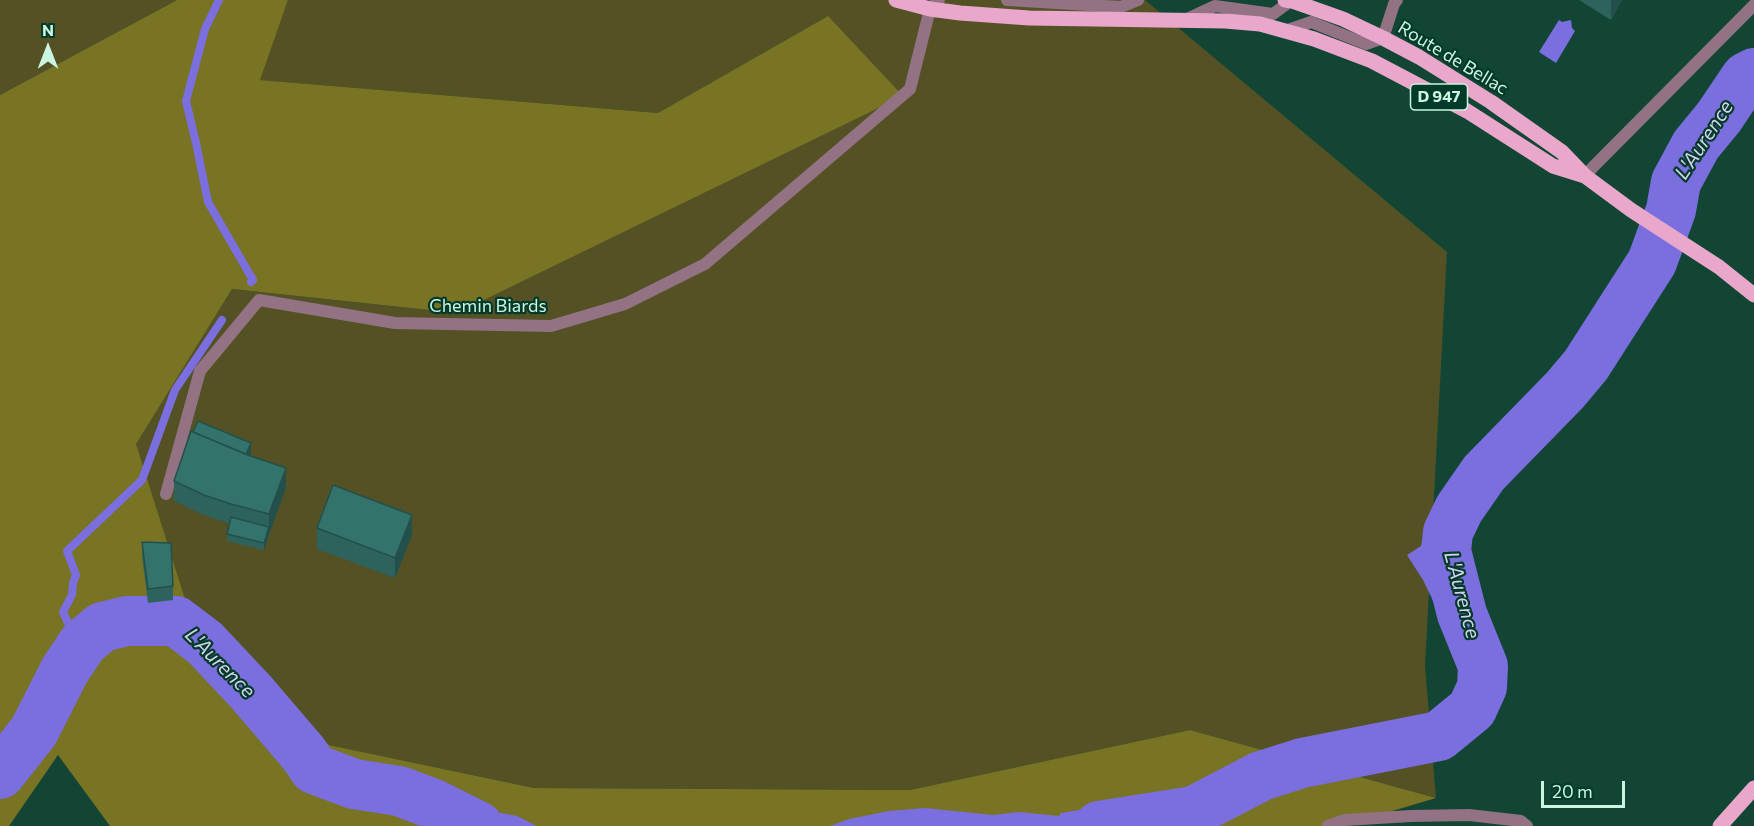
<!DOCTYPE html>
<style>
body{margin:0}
#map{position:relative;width:1754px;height:826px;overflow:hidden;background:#124533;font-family:Commissioner,sans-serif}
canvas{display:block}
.north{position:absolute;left:18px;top:18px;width:60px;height:60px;-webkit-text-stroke:4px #043a29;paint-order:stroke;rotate:0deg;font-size:16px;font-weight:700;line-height:24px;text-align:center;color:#caf5e1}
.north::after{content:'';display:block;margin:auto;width:21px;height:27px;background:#caf5e1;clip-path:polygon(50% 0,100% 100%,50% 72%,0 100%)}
.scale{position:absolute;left:1541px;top:781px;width:84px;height:27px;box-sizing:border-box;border:3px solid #caf5e1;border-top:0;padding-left:8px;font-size:18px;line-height:21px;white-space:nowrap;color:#caf5e1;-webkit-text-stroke:4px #043a29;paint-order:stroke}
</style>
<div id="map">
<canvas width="1754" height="826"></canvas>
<div class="north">N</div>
<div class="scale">20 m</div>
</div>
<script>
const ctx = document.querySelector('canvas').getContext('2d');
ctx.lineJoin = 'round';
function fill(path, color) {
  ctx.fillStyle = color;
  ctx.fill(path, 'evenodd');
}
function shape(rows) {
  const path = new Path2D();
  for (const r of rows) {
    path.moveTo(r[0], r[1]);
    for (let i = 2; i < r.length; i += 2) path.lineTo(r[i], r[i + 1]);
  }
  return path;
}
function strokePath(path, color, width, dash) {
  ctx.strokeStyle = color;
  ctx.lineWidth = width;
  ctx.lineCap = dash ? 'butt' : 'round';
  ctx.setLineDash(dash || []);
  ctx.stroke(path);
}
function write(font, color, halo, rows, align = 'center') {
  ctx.font = font + ' Commissioner,sans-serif';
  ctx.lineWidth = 4.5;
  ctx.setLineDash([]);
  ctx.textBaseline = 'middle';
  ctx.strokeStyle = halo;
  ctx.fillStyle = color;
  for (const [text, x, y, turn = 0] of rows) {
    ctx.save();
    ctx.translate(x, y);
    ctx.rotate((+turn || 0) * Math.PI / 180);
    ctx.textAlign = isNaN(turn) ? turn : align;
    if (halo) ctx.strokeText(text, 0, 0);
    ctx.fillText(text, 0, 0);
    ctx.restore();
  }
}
fill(shape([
 [0,0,177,0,0,95],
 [288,0,1145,0,1447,252,1425,666,1436,798,1190,730,910,790,534,788,329,745,187,605,135,444,232,289,457,313,828,16,658,113,259,80]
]), '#545124');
fill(shape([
 [177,0,288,0,260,80,658,113,828,16,903,96,457,313,232,289,136,444,187,605,329,745,534,788,910,790,1190,730,1436,798,1342,826,110,826,58,755,9,826,0,826,0,95]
]), '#797324');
fill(shape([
 [1559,20,1562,22,1571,20,1572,28,1575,31,1556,63,1539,52],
 [1754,60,1754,73,1746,77,1719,117,1696,145,1676,182,1671,210,1654,200,1665,179,1677,151,1707,105,1723,93,1748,63],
 [1640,249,1653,257,1652,262,1586,365,1565,390,1484,473,1459,509,1448,532,1446,551,1462,614,1483,666,1482,687,1472,709,1439,736,1302,763,1261,776,1194,811,1099,826,830,826,849,819,889,811,925,808,993,815,1019,812,1059,816,1061,813,1156,797,1167,797,1201,788,1212,782,1251,753,1276,752,1315,746,1393,730,1435,724,1457,705,1467,680,1468,664,1452,640,1423,580,1407,555,1421,546,1432,516,1494,442,1522,416,1582,346,1614,297],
 [112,604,187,605,225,641,270,700,314,747,335,762,356,766,373,772,406,777,472,812,484,815,502,813,517,816,537,826,478,826,436,805,399,791,354,784,314,769,304,754,251,692,205,643,176,621,127,621,102,627,83,643,65,670,34,731,0,774,0,750,8,744,13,729,29,705,35,706,71,621,84,610]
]), '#7b6fdf');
strokePath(shape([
 [219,0,205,29,186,101,196,143,208,202,253,280,251,282],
 [68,623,63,612,72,595,73,583,76,575,67,551,142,480,175,390,222,320]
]), '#7b6fdf', 8);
strokePath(shape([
 [0,774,34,731,65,670,83,643,102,627,127,621,176,621,205,643,251,692,304,754,314,769,354,784,399,791,436,805,478,826],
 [1099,826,1194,811,1261,776,1302,763,1439,736,1472,709,1482,687,1483,666,1462,614,1446,551,1448,532,1459,509,1484,473,1565,390,1586,365,1652,262,1671,210,1676,182,1696,145,1719,117,1746,77,1754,73]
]), '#7b6fdf', 50);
strokePath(shape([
 [1007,0,1121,7,1138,0],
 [1185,20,1215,6,1273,14,1292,0],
 [1285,31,1311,22,1366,44,1383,38,1394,4,1397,0],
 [166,494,200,371,259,300,395,323,551,326,625,304,705,264,910,89,930,9,939,0],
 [1328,826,1345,820,1411,816,1469,815,1521,821,1527,826]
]), '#927283', 12);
strokePath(shape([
 [1585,176,1594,166,1754,5]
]), '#927283', 12);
strokePath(shape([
 [896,0,930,9,960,13,1029,18,1225,21,1260,24,1314,39,1372,61,1467,111,1553,166,1585,176],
 [1285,0,1292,1,1343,19,1383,38,1419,57,1491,102,1562,152,1585,176,1631,210,1719,267,1754,295],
 [1720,826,1754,788]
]), '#e8a7cb', 15);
fill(shape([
 [1579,0,1622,0,1611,20],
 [251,456,286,488,269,534,264,550,227,541,227,534,230,524,204,515,174,501,174,481],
 [317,528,412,535,395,578,317,549],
 [142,542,173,586,173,600,148,603,142,556]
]), '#2d635c');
fill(shape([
 [1611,0,1622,0,1611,20],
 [251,443,251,457,244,459],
 [286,468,286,488,269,534,264,550,264,543,269,527,269,514],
 [412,515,412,535,395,578,395,558]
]), '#24504b');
const building = shape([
 [198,421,251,443,246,454,193,432,198,421],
 [191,431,245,454,286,468,269,514,231,504,204,495,174,481,191,431],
 [333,485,412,515,395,558,317,528,333,485],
 [231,517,269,527,264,543,227,534,231,517],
 [142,542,171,543,173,586,148,589,142,542]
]);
fill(building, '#34736b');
strokePath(building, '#24504b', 1.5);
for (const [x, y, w] of [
 [1439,97,57]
]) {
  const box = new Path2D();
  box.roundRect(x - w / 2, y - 13, w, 26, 4.5);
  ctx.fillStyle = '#043a29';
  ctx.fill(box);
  strokePath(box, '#caf5e1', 1.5);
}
write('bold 16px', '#caf5e1', null, [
 ["D 947",1439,97]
]);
write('18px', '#caf5e1', '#043a29', [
 ["Route de Bellac",1453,58,31],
 ["Chemin Biards",488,306]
]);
write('italic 20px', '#d2d2ee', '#043a29', [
 ["L'Aurence",1704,140,-57],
 ["L'Aurence",1462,595,75],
 ["L'Aurence",220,663,45]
]);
</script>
